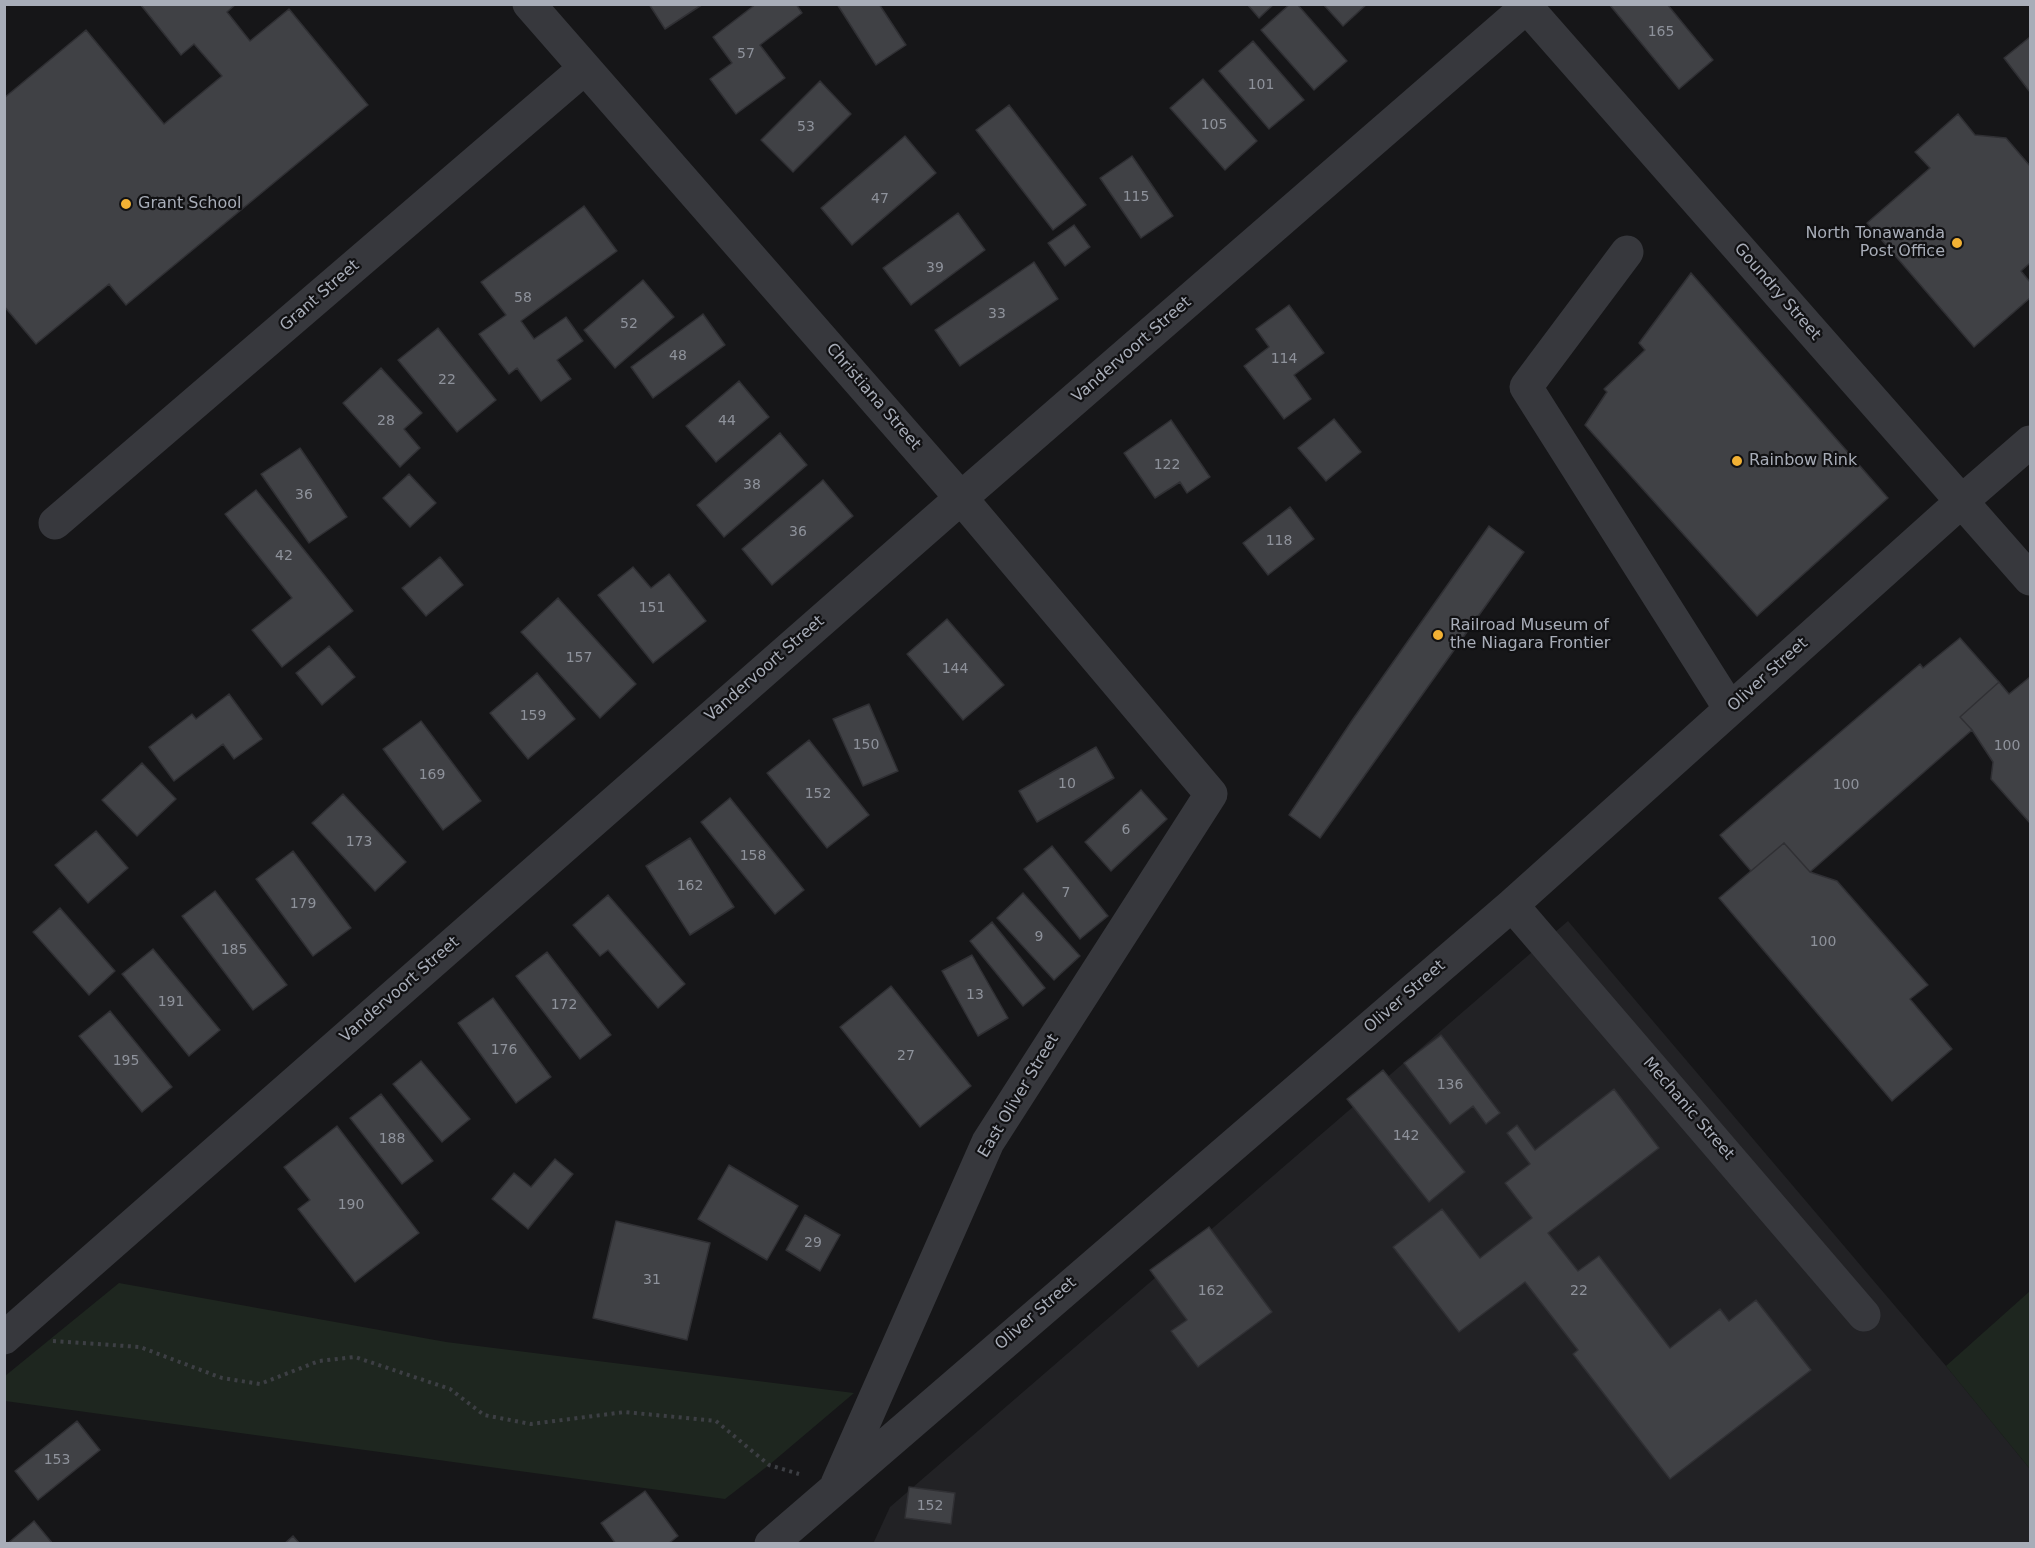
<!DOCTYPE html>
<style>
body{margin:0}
#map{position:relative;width:2035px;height:1548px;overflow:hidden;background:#161618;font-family:"DejaVu Sans",sans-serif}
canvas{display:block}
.frame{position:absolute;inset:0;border:6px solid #a8adb8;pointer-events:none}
</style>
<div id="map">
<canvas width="2035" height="1548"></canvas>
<div class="frame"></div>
</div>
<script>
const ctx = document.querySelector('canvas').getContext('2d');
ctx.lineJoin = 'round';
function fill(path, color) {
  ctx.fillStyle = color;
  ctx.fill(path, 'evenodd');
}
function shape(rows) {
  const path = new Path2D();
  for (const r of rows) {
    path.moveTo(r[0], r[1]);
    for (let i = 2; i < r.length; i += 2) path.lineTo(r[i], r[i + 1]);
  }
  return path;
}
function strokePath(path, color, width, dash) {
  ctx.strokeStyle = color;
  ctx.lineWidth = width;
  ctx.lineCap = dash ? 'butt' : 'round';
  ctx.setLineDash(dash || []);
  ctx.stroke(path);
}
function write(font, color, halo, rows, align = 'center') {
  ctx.font = font + ' "DejaVu Sans",sans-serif';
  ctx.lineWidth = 4.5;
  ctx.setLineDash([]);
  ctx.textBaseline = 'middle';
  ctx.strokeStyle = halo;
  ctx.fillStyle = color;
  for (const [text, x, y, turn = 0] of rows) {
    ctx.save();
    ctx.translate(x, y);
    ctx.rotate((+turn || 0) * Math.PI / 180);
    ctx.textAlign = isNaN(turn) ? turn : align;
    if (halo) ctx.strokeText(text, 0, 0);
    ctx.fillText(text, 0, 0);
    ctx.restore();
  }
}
fill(shape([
 [1568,921,1946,1366,2030,1469,2030,1543,873,1544,890,1507]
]), '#222225');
fill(shape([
 [119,1283,446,1342,854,1393,769,1465,725,1499,5,1401,5,1376],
 [2030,1291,2030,1469,1946,1366]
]), '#1e261f');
const building = shape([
 [140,4,236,4,227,12,250,41,289,9,368,105,126,305,109,284,36,344,4,306,4,98,86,30,164,124,222,76,194,44,181,55,140,4],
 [649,4,703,4,665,29,649,4],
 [756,4,796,4,802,13,760,45,785,78,736,114,710,79,732,63,713,37,756,4],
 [837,4,879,4,906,45,876,65,837,4],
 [1247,4,1274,4,1259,18,1247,4],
 [1290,4,1297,4,1347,61,1314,90,1261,30,1290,4],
 [1323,4,1367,4,1343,26,1323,4],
 [1609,4,1667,4,1713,60,1679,89,1609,4],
 [2030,37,2030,92,2004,58,2030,37],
 [1253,41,1304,100,1269,129,1219,71,1253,41],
 [1203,79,1257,141,1225,170,1170,108,1203,79],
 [820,81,851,114,793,172,761,140,820,81],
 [1009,105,1086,205,1053,230,976,130,1009,105],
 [1958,114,1975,135,2006,138,2030,166,2030,263,2021,271,2030,282,2030,298,1974,347,1867,223,1930,168,1915,152,1958,114],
 [905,136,936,173,852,245,821,208,905,136],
 [1132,156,1173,216,1141,238,1100,178,1132,156],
 [584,206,617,251,521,321,534,339,566,317,583,341,557,360,571,379,541,401,517,368,509,374,479,334,506,315,481,282,584,206],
 [958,213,985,250,911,305,883,268,958,213],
 [1074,225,1090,247,1065,266,1048,243,1074,225],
 [1034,262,1058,299,960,366,935,330,1034,262],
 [1691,273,1888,498,1757,616,1585,425,1607,392,1604,389,1645,350,1639,343,1691,273],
 [643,280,674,317,615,368,584,330,643,280],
 [1289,305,1324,353,1294,375,1311,399,1284,419,1244,366,1269,347,1256,329,1289,305],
 [703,314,725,345,653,398,631,367,703,314],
 [438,328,496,400,457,432,398,360,438,328],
 [381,368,422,413,404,429,420,448,400,467,343,403,381,368],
 [739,381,769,417,716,462,686,426,739,381],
 [1334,419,1361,452,1326,481,1298,448,1334,419],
 [1171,420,1210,477,1187,493,1180,482,1155,498,1124,453,1171,420],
 [780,433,807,465,724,537,697,505,780,433],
 [300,448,347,517,309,543,261,474,300,448],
 [409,474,436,503,410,527,383,498,409,474],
 [823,480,853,516,772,585,742,549,823,480],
 [256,490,353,611,282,667,252,630,292,598,225,514,256,490],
 [1290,507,1314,539,1268,575,1243,543,1290,507],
 [1489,526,1524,552,1320,838,1289,815,1353,719,1489,526],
 [440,557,463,585,426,616,402,588,440,557],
 [633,567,651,588,669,574,706,621,653,663,598,595,633,567],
 [558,598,636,684,600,718,521,632,558,598],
 [947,619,1004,685,963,720,907,654,947,619],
 [1960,638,1999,682,1960,717,1972,730,1810,872,1784,843,1751,871,1720,835,1920,664,1923,668,1960,638],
 [329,646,355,677,322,705,296,673,329,646],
 [537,673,575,719,528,759,490,713,537,673],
 [2030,677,2030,823,1991,779,1993,762,1972,730,1960,717,1999,682,2009,694,2030,677],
 [229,694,262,739,234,759,223,744,174,781,149,747,192,714,196,719,229,694],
 [869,704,898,771,863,786,833,719,869,704],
 [421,721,481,801,443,830,383,749,421,721],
 [809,740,869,815,827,848,767,773,809,740],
 [1096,747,1114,778,1037,822,1019,791,1096,747],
 [142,763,176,799,137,836,102,800,142,763],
 [1141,790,1167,819,1111,871,1085,842,1141,790],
 [343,794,406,862,375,891,312,823,343,794],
 [730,798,804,890,775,914,701,822,730,798],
 [96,831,128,868,88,903,55,865,96,831],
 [690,838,734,907,690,935,646,866,690,838],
 [1784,843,1810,872,1837,881,1928,985,1910,999,1952,1049,1892,1101,1719,898,1784,843],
 [1052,846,1108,916,1080,939,1024,869,1052,846],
 [293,851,351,928,313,956,256,879,293,851],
 [215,891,287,985,253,1010,182,916,215,891],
 [1023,893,1080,956,1054,980,997,918,1023,893],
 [608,895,685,984,658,1008,608,950,600,956,573,925,608,895],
 [60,908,115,971,89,995,33,932,60,908],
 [992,922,1045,988,1023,1006,970,941,992,922],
 [153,949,220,1030,189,1056,122,974,153,949],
 [547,952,611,1035,580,1059,516,976,547,952],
 [972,955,1008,1018,978,1036,942,971,972,955],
 [891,986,971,1086,920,1127,840,1027,891,986],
 [493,998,551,1077,516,1103,458,1023,493,998],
 [110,1011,172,1087,142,1112,79,1036,110,1011],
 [1441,1035,1500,1113,1486,1124,1473,1106,1450,1124,1404,1063,1441,1035],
 [421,1061,470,1119,442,1142,393,1084,421,1061],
 [1383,1070,1465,1172,1429,1202,1347,1099,1383,1070],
 [1614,1089,1659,1148,1548,1233,1578,1271,1599,1256,1670,1348,1720,1309,1729,1321,1756,1300,1811,1370,1670,1479,1573,1354,1578,1350,1525,1282,1459,1332,1393,1247,1442,1209,1480,1258,1532,1218,1505,1183,1530,1164,1507,1133,1517,1125,1535,1150,1614,1089],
 [381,1094,433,1161,402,1184,350,1118,381,1094],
 [337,1126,419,1233,355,1282,298,1209,310,1200,284,1167,337,1126],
 [555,1159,573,1174,528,1229,492,1199,514,1173,531,1187,555,1159],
 [729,1165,798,1206,767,1260,698,1219,729,1165],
 [805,1215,840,1235,820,1271,786,1250,805,1215],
 [616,1221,710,1243,687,1340,593,1318,616,1221],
 [1209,1227,1272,1312,1198,1367,1171,1331,1187,1320,1150,1270,1209,1227],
 [77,1421,100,1450,38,1500,15,1471,77,1421],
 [909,1487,955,1493,951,1524,905,1518,909,1487],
 [645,1491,678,1536,668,1544,616,1544,601,1523,645,1491],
 [34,1521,53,1544,7,1544,34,1521],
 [293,1536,300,1544,284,1544,293,1536]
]);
fill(building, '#404145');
strokePath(building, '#303034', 1.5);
strokePath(shape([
 [53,1341,140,1347,222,1378,260,1384,319,1361,355,1357,450,1389,484,1415,531,1424,625,1412,716,1421,769,1465,799,1474]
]), '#3d3f44', 4, [3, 4.5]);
strokePath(shape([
 [529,4,961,498,1211,794,988,1142,837,1484],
 [1524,4,2030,579],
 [1627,252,1526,387,1730,709],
 [55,523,585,68],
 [1512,905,1864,1315],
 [4,1338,961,498,1530,4],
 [771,1544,1512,905,1962,501,2030,442]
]), '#37383d', 33);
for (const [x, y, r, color] of [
 [126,204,6,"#f2b134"],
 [1957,243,6,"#f2b134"],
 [1737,461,6,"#f2b134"],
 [1438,635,6,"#f2b134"]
]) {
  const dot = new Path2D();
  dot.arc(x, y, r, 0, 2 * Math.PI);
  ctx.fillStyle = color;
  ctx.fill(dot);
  strokePath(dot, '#111113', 2);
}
write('14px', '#8e929b', null, [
 ["165",1661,32],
 ["57",746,54],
 ["101",1261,85],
 ["105",1214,125],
 ["53",806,127],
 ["115",1136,197],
 ["47",880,199],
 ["39",935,268],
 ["58",523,298],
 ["33",997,314],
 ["52",629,324],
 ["48",678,356],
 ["114",1284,359],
 ["22",447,380],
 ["28",386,421],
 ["44",727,421],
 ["122",1167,465],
 ["38",752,485],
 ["36",304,495],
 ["36",798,532],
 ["118",1279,541],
 ["42",284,556],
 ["151",652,608],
 ["157",579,658],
 ["144",955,669],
 ["159",533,716],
 ["150",866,745],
 ["100",2007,746],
 ["169",432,775],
 ["10",1067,784],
 ["100",1846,785],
 ["152",818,794],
 ["6",1126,830],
 ["173",359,842],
 ["158",753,856],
 ["162",690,886],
 ["7",1066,893],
 ["179",303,904],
 ["9",1039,937],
 ["100",1823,942],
 ["185",234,950],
 ["13",975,995],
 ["191",171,1002],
 ["172",564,1005],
 ["176",504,1050],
 ["27",906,1056],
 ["195",126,1061],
 ["136",1450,1085],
 ["142",1406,1136],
 ["188",392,1139],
 ["190",351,1205],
 ["29",813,1243],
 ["31",652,1280],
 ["162",1211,1291],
 ["22",1579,1291],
 ["153",57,1460],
 ["152",930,1506]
]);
write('16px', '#a8adb8', '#111113', [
 ["Grant School",138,204],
 ["North Tonawanda",1945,234,"right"],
 ["Post Office",1945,252,"right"],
 ["Rainbow Rink",1749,461],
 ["Railroad Museum of",1450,626],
 ["the Niagara Frontier",1450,644]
], 'left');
write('16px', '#a8adb8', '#111113', [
 ["Goundry Street",1777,292,49],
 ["Grant Street",320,296,-41],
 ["Vandervoort Street",1132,350,-41],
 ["Christiana Street",873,397,49],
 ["Vandervoort Street",765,669,-41],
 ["Oliver Street",1768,675,-42],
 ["Vandervoort Street",400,990,-41],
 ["Oliver Street",1405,997,-41],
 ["East Oliver Street",1019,1096,-59],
 ["Mechanic Street",1688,1109,49],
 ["Oliver Street",1036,1314,-41]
]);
</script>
